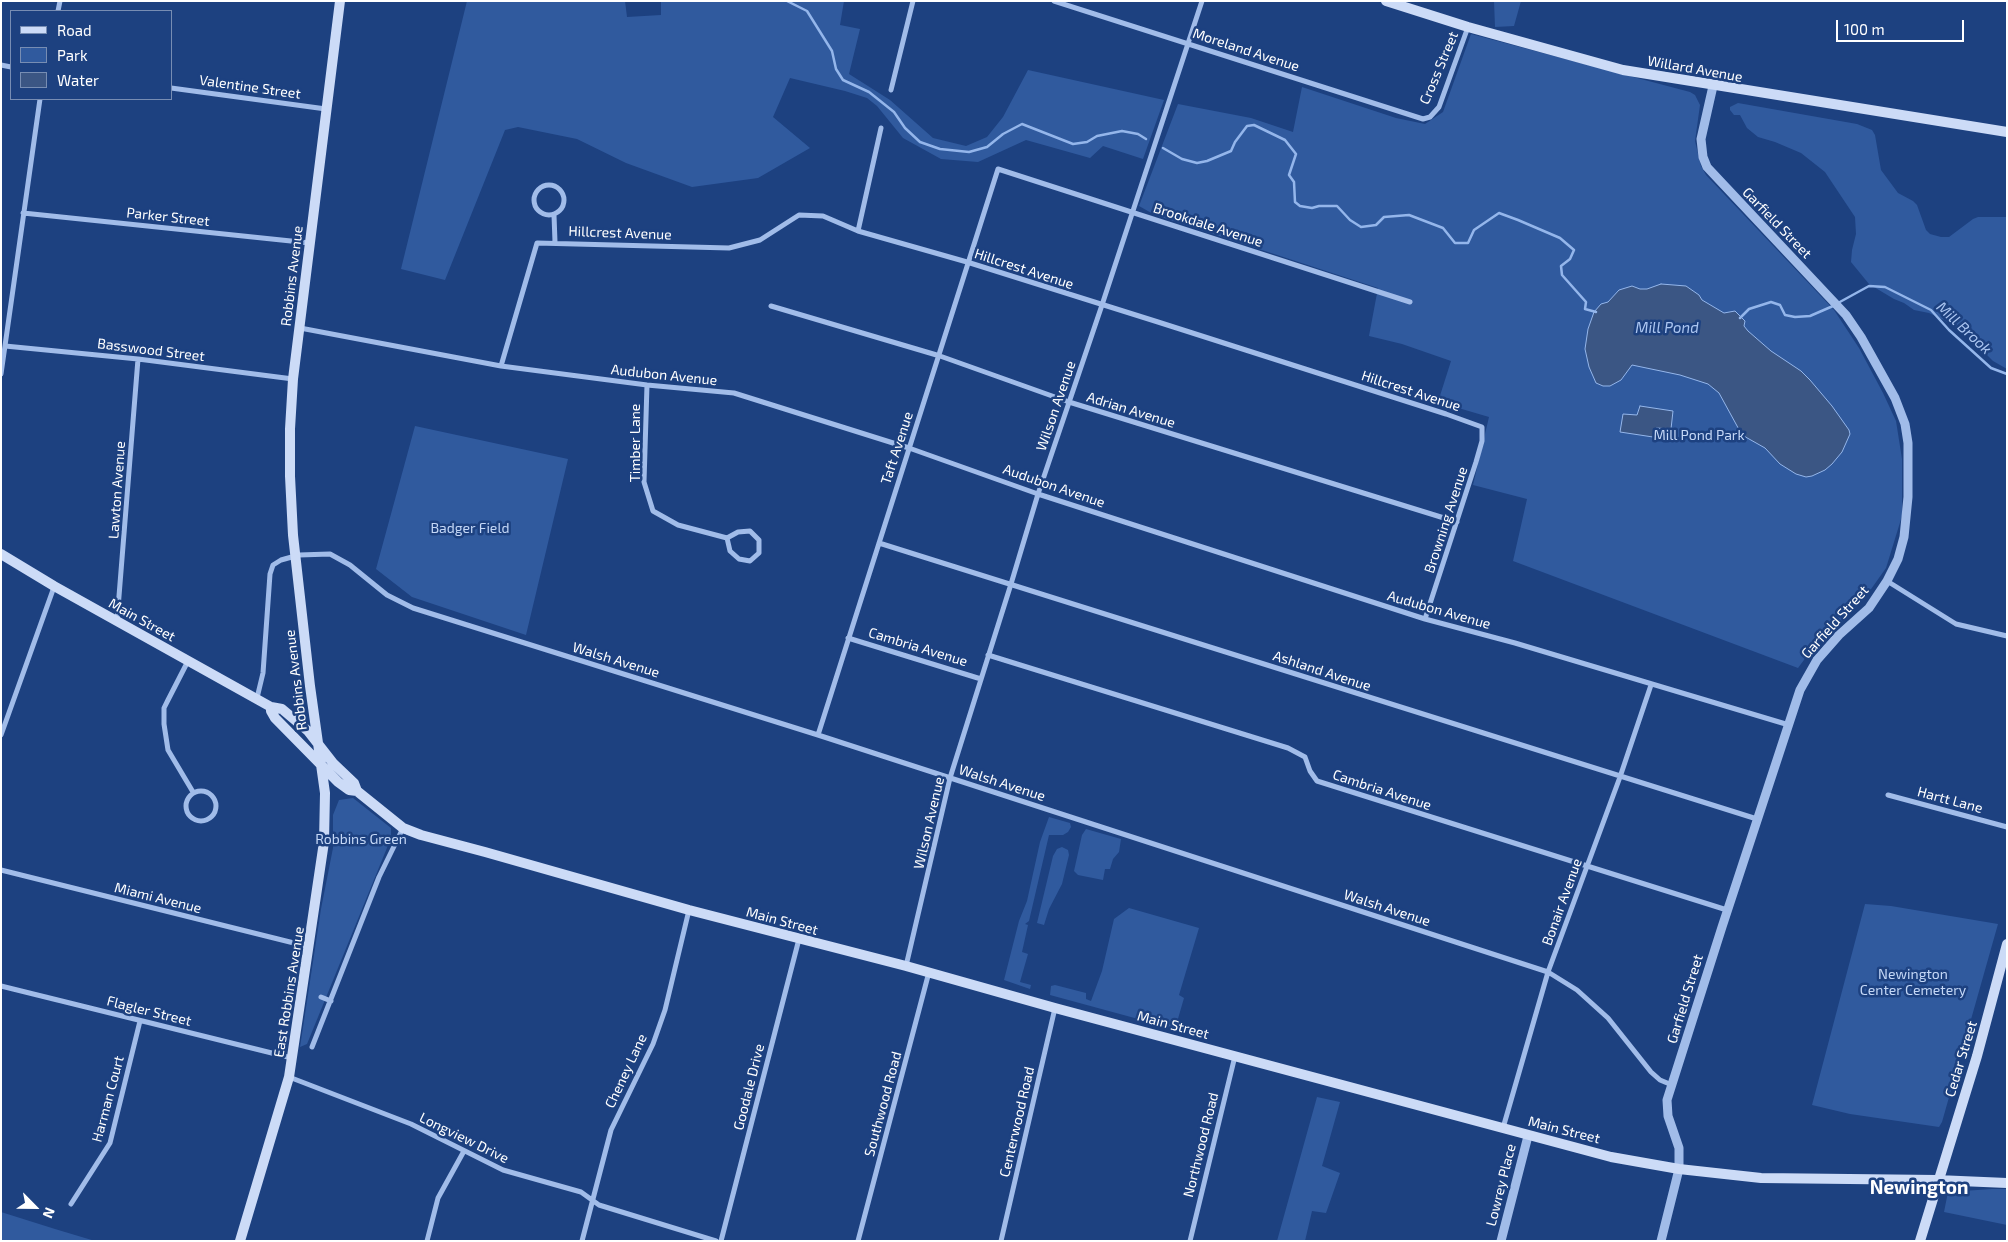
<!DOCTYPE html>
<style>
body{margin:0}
#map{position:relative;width:2008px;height:1242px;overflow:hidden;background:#1d4180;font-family:"Exo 2",sans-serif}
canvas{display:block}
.frame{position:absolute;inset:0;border:2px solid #fff;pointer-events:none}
.legend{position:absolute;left:10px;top:10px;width:162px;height:90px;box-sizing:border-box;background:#1d4180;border:1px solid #778db3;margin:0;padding:6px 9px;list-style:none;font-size:15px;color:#fff}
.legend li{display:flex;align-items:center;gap:10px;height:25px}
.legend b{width:25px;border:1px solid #778db3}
.north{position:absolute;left:10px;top:1182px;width:50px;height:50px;-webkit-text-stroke:4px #1d4180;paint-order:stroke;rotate:113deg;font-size:14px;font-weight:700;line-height:20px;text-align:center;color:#fff}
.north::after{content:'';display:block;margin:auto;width:18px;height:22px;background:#fff;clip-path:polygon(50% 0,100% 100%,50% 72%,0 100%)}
.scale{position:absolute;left:1836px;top:20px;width:128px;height:22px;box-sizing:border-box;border:2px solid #fff;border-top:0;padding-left:6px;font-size:15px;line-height:18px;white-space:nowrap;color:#fff;-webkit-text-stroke:4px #1d4180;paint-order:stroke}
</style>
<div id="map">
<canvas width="2008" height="1242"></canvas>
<div class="frame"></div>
<ul class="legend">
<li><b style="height:6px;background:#ccdbf7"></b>Road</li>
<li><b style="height:14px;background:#305a9e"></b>Park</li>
<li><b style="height:14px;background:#3b5684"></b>Water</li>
</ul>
<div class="north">N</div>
<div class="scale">100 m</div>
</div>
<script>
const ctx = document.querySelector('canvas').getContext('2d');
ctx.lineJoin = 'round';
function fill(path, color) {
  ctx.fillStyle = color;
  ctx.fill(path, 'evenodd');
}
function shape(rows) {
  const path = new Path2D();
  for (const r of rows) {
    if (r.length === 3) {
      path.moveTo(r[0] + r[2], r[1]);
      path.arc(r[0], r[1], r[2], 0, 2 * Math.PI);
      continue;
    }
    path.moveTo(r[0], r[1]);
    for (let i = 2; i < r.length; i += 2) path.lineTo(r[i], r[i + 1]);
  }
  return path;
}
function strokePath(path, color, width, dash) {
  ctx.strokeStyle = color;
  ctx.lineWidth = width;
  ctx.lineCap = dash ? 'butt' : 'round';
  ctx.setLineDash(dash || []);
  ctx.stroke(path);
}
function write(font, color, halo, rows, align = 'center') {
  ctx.font = font + ' "Exo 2",sans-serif';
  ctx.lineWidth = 5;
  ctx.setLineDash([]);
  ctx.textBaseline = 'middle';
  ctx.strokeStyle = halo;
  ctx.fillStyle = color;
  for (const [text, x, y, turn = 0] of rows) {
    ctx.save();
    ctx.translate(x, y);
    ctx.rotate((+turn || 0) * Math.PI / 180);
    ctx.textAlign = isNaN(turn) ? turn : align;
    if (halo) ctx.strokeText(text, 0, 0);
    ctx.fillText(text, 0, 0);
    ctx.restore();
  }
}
fill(shape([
 [467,1,625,1,627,17,661,15,661,1,844,1,840,25,860,29,849,74,890,100,933,138,966,146,987,137,1003,117,1028,70,1164,100,1143,159,1103,146,1090,158,1026,140,978,162,941,159,903,138,877,106,867,98,845,91,790,78,773,117,810,148,758,178,692,187,626,163,577,139,518,127,505,130,445,280,401,269],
 [1494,1,1521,1,1514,26,1495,27],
 [1471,34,1690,92,1695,95,1700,105,1695,141,1701,166,1706,175,1834,310,1859,348,1883,393,1896,421,1902,459,1902,516,1886,568,1864,599,1840,624,1818,641,1798,668,1513,561,1527,499,1473,485,1489,417,1438,402,1451,361,1402,344,1369,336,1378,288,1155,215,1139,206,1178,104,1251,118,1293,132,1302,87,1396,118,1425,124,1443,112],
 [1738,103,1857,124,1872,130,1875,135,1881,170,1898,193,1913,201,1917,205,1926,230,1930,234,1941,237,1949,237,1973,219,1978,217,2007,217,2007,369,1993,361,1964,332,1944,320,1929,313,1914,310,1904,303,1894,299,1869,284,1851,262,1852,250,1856,234,1855,217,1825,172,1801,153,1775,142,1758,137,1747,128,1740,115,1734,115,1730,110,1730,107],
 [415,426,568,459,526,635,412,597,376,569],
 [353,798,391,828,391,838,307,1044,300,1047,321,909,333,848,333,815,339,800],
 [1049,817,1070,823,1071,827,1068,832,1063,835,1049,835,1029,921,1025,924,1028,925,1022,952,1028,954,1020,982,1031,985,1030,989,1004,980,1019,921,1027,901,1040,842],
 [1086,829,1121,839,1119,852,1113,859,1110,869,1105,869,1103,880,1078,875,1074,871,1082,835],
 [1062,847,1068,850,1069,855,1062,884,1049,909,1044,925,1037,923,1053,856,1057,849],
 [1865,904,1891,906,1998,924,1942,1122,1939,1127,1850,1114,1812,1105],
 [1129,908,1199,928,1179,995,1184,998,1175,1029,1050,995,1051,986,1055,985,1086,993,1086,999,1091,1001,1102,971,1114,919],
 [1317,1097,1340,1102,1322,1166,1340,1173,1326,1213,1312,1211,1305,1241,1277,1241],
 [1992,1189,2007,1189,2007,1225,1944,1212,1948,1192],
 [1,1212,55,1229,95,1241,1,1241]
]), '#305a9e');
const water = shape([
 [1661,284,1686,286,1699,295,1702,300,1724,313,1735,311,1745,321,1744,326,1748,331,1771,351,1801,371,1810,380,1832,406,1849,430,1850,434,1842,452,1832,464,1825,470,1812,476,1806,477,1796,474,1780,464,1765,448,1742,435,1719,393,1708,384,1680,375,1632,365,1621,380,1610,386,1603,386,1596,383,1589,367,1585,349,1588,329,1594,312,1601,304,1608,302,1619,290,1632,286,1640,289,1647,289,1661,284],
 [1640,406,1673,411,1671,429,1656,428,1655,436,1653,437,1620,432,1623,414,1637,415,1640,406]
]);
fill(water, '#3b5684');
strokePath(water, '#94b6eb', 1);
strokePath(shape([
 [787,1,807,11,832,51,836,69,843,80,869,92,894,112,905,128,920,142,940,149,969,152,987,147,1003,134,1022,124,1073,144,1087,142,1097,136,1122,131,1138,134,1146,139],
 [1163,148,1182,159,1197,163,1207,161,1231,151,1235,142,1247,126,1254,125,1285,140,1296,154,1289,175,1294,182,1295,202,1300,206,1312,208,1319,206,1337,206,1350,220,1361,227,1376,225,1384,217,1409,215,1443,228,1455,243,1468,243,1474,230,1499,213,1518,220,1560,238,1574,250,1570,259,1561,266,1562,275,1586,302,1585,309,1596,312],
 [1838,303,1869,286,1885,287,1931,310,1949,330,1991,368,2007,374],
 [1740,318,1749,309,1771,302,1780,305,1785,315,1795,317,1810,316,1833,306]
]), '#94b6eb', 2.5);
strokePath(shape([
 [1054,1,1423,119,1430,117,1439,107,1468,27],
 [58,11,60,1],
 [1,65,11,67],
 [171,88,326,109],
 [891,90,913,1],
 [549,200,15],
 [23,213,310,243],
 [554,215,555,242],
 [858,231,881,128],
 [771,306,940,356,1069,402,1457,522],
 [300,328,501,366,647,385,734,393,909,448,1038,494,1425,619,1515,643,1789,725],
 [5,346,138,359,293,379],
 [501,366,537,243,729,248,760,240,799,215,823,216,858,231,967,262,1158,322,1446,414,1482,427,1482,441,1476,462,1425,619],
 [1,374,40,99],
 [647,385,644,482,653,511,678,525,727,538,738,532,750,531,759,540,759,553,750,561,739,559,730,551,727,538],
 [879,543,1757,819],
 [1887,581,1956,624,2007,636],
 [117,621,138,359],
 [848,638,981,679],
 [988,655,1288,748,1305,757,1310,771,1317,781,1727,910],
 [188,661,168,700,164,708,164,724,168,750,193,792],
 [257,698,263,673,270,574,273,565,281,560,299,555,330,554,350,565,387,595,413,608,818,735,1548,972,1577,990,1608,1018,1651,1072,1660,1080,1672,1085],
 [1,735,54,587],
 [818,735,998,169,1410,302],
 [201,806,15],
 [1888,795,2007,827],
 [1,870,310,947],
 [906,966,950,778,1011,584,1038,494,1102,305,1202,1],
 [1,986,292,1058],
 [321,997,331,1001],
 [312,1047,379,877,403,828],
 [289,1077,411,1124,503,1170,581,1192,599,1205,716,1241],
 [1503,1128,1548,972,1620,777,1651,685],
 [71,1204,110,1143,140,1021],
 [427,1241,438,1198,464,1151],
 [582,1241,611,1130,653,1044,665,1010,689,910],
 [721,1241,799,939],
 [858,1241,929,972],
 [1001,1241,1055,1008],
 [1190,1241,1235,1056]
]), '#a1bce9', 5);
strokePath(shape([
 [1501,1241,1528,1136],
 [1661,1241,1679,1169,1679,1148,1668,1116,1667,1100,1722,927,1800,690,1817,660,1839,635,1869,608,1887,581,1898,559,1904,537,1908,497,1908,443,1905,424,1895,398,1861,337,1846,315,1707,167,1703,157,1701,139,1713,86]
]), '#a1bce9', 9);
strokePath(shape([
 [1386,1,1468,27,1623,70,2007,132],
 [1,554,54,586,271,707],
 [271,707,271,711,275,718,338,782,349,790,357,791],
 [271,707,282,709,308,731,333,763,354,783,357,791],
 [357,791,403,828,421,835,485,852,689,910,906,966,1055,1008,1611,1157,1679,1169,1761,1178,1937,1180,2007,1183],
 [240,1241,289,1077,324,842,325,793,310,686,293,535,290,476,290,429,293,379,340,1],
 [1920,1241,1977,1056,2007,944]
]), '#ccdbf7', 10);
write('14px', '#fff', '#1d4180', [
 ["Moreland Avenue",1246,50,18],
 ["Cross Street",1439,68,-67],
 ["Willard Avenue",1695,69,10],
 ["Valentine Street",250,87,8],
 ["Parker Street",168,217,6],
 ["Garfield Street",1777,223,46],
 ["Brookdale Avenue",1208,225,18],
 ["Hillcrest Avenue",620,233,2],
 ["Hillcrest Avenue",1024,269,18],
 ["Robbins Avenue",292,276,-83],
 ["Basswood Street",151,350,7],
 ["Audubon Avenue",664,375,6],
 ["Hillcrest Avenue",1411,391,18],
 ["Wilson Avenue",1056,406,-71],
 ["Adrian Avenue",1131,410,17],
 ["Timber Lane",635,443,-90],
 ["Taft Avenue",897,448,-72],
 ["Audubon Avenue",1054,486,19],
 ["Lawton Avenue",117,490,-86],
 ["Browning Avenue",1446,520,-72],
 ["Audubon Avenue",1439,610,16],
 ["Main Street",142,620,29],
 ["Garfield Street",1835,622,-48],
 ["Cambria Avenue",918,647,17],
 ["Walsh Avenue",616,660,17],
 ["Ashland Avenue",1322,671,18],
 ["Robbins Avenue",296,680,-97],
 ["Walsh Avenue",1002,783,18],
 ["Cambria Avenue",1382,790,18],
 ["Hartt Lane",1950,800,15],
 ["Wilson Avenue",929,823,-77],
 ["Miami Avenue",158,898,14],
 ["Bonair Avenue",1562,902,-70],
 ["Walsh Avenue",1387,908,18],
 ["Main Street",782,921,15],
 ["East Robbins Avenue",289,992,-81],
 ["Garfield Street",1685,999,-73],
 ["Flagler Street",149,1011,14],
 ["Main Street",1173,1025,15],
 ["Cedar Street",1961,1059,-73],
 ["Cheney Lane",626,1071,-65],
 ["Goodale Drive",749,1087,-76],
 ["Harman Court",108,1099,-75],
 ["Southwood Road",883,1104,-75],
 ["Centerwood Road",1017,1122,-77],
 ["Main Street",1564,1130,14],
 ["Longview Drive",464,1138,26],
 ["Northwood Road",1201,1145,-76],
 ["Lowrey Place",1501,1185,-76]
]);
write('14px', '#c5d8f7', '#1d4180', [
 ["Mill Pond Park",1699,435],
 ["Badger Field",470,528],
 ["Robbins Green",361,839],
 ["Newington",1913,974],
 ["Center Cemetery",1913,990]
]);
write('italic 15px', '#acc6f1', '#1d4180', [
 ["Mill Pond",1667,328],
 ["Mill Brook",1964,328,43]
]);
write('bold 19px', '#fff', '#1d4180', [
 ["Newington",1919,1188]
]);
</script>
